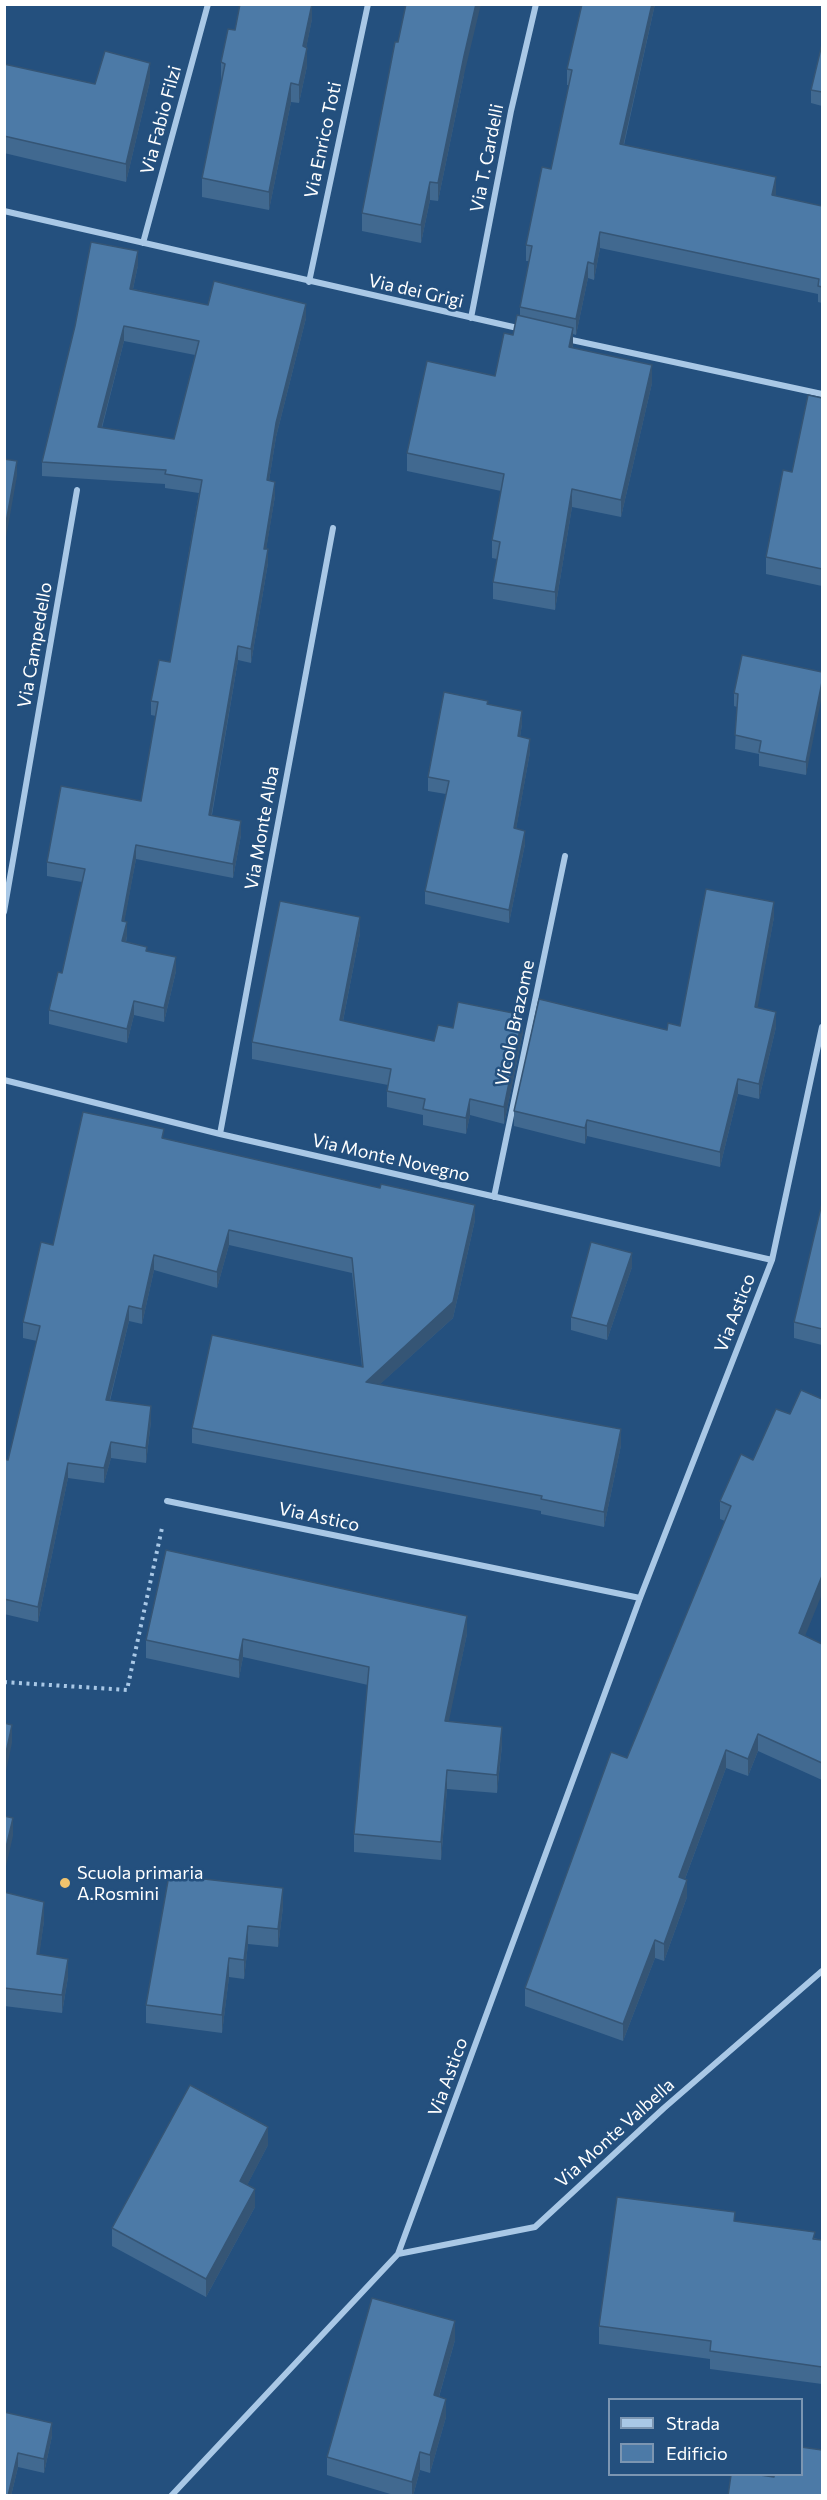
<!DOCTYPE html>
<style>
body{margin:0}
#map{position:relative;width:827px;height:2500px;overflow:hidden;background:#24507e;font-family:Commissioner,sans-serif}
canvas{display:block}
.frame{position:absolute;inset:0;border:6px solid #fff;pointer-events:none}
.legend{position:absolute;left:608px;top:2398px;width:195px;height:78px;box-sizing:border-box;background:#24507e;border:2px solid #7c96b2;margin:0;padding:8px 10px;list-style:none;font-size:18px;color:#fff}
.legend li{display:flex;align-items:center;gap:12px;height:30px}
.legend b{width:30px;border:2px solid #7c96b2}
</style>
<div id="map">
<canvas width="827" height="2500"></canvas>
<div class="frame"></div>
<ul class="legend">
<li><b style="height:8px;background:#a9c8e6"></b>Strada</li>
<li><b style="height:16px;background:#4c7aa7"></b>Edificio</li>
</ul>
</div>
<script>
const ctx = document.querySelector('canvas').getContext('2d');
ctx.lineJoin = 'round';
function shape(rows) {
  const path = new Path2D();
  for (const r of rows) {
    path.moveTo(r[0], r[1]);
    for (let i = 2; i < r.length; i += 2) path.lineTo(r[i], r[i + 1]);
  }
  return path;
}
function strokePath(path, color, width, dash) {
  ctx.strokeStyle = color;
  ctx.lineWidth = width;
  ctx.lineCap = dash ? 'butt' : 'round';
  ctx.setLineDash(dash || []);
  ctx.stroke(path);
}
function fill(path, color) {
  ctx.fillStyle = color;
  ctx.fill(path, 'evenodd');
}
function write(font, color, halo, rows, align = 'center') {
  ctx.font = font + ' Commissioner,sans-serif';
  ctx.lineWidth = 5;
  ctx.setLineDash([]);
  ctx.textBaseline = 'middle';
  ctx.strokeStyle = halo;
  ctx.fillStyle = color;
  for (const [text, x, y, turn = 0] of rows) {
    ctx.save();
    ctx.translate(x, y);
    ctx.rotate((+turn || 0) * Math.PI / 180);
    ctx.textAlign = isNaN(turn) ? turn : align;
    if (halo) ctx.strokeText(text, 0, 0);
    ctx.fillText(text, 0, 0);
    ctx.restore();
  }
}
strokePath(shape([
 [4,1682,127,1690,162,1528]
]), '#a9c8e6', 4, [3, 4.5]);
strokePath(shape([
 [4,211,522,329],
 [143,243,208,4],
 [309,282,368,4],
 [471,318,511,111,536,4],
 [567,339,822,394],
 [4,912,77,490],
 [4,1080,220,1134,772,1260],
 [220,1134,333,528],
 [494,1197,565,856],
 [167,1501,640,1598],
 [398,2254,535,2227,664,2108,822,1971],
 [171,2496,398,2254,640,1598,772,1260,822,1027]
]), '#a9c8e6', 6);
fill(shape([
 [312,4,312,19,306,48,307,66,299,103,291,102,269,210,202,197,202,178,222,80,221,80,221,62,235,30],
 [582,4,655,4,624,145,776,193,775,196,822,206,822,303,818,302,818,294,600,248,594,280,588,278,576,335,573,334,573,348,652,383,621,517,572,507,555,610,493,599,493,582,497,559,492,558,492,540,501,491,407,471,407,453,495,376,513,335,520,316,520,307,529,261,526,261,526,245,551,169,569,85,567,85,567,69],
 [822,44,822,106,811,103,811,90],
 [4,64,95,84,150,81,126,182,4,153],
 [464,75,438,201,430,200,421,243,362,231,362,213],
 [138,265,133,289,208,305,306,318,276,437,269,481,275,496,266,549,268,563,251,663,238,660,212,815,241,835,233,878,136,859,124,921,127,936,126,942,147,951,176,971,164,1022,134,1015,127,1043,49,1024,49,1010,62,973,82,882,47,876,47,862,141,801,156,716,151,715,151,701,170,662,199,493,165,488,165,484,42,476,42,462],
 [124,341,195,355,174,439,102,428],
 [822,398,822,586,766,574,766,557,792,472],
 [822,672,806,775,759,766,759,754,735,749,737,707,734,706,734,693],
 [488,704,522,724,520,737,530,752,516,829,525,844,509,923,425,904,425,891,446,794,428,791,428,777],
 [774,917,757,1007,776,1027,759,1099,738,1094,720,1167,587,1136,585,1144,514,1126,514,1111,667,1030,680,1026],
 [360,933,343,1021,434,1041,453,1028,523,1032,504,1124,470,1115,466,1134,423,1125,423,1115,387,1107,387,1091,388,1085,252,1059,252,1042],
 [164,1139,475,1220,453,1318,380,1384,621,1445,604,1527,541,1514,541,1511,192,1443,192,1428,362,1367,352,1273,229,1245,217,1288,154,1270,142,1324,129,1321,110,1401,151,1421,146,1463,111,1458,104,1483,68,1478,38,1622,4,1614,4,1459,8,1460,37,1341,23,1338,23,1322,53,1245],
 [822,1203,822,1345,794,1338,794,1322],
 [632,1267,607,1340,571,1330,571,1317],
 [741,1454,805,1636,822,1644,822,1780,758,1751,748,1776,726,1768,685,1879,687,1897,664,1961,655,1958,623,2041,525,2006,525,1988,627,1758,725,1521,720,1519,720,1501],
 [467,1634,448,1722,502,1745,497,1793,447,1789,441,1860,354,1852,354,1834,368,1685,243,1657,239,1678,146,1658,146,1640],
 [169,1875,283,1907,278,1947,248,1944,244,1979,229,1977,222,2033,146,2023,146,2005],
 [4,1892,44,1921,39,1954,68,1977,62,2013,4,2006],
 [822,2012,822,2028,821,2026,821,2013],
 [268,2145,247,2185,255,2207,206,2297,112,2246,112,2228],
 [735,2221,822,2240,822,2384,710,2369,710,2359,599,2344,599,2326],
 [455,2340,439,2397,446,2417,430,2473,420,2470,413,2496,397,2496,327,2475,327,2457],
 [4,2412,52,2436,44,2473,18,2467,11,2496,4,2496]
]), '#416990');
fill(shape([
 [312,4,312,19,303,64,303,46],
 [476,4,481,4,464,75,438,201,438,183,464,56],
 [652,4,655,4,620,160,620,144],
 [307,48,307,66,299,103,299,85],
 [150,63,150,81,126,182,126,164],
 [291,83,291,102,269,210,269,192],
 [776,177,776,193,772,211,772,195],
 [430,182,430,200,421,243,421,225],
 [600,232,600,248,594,280,594,264],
 [138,251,138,265,130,303,130,289],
 [588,262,588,278,576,335,576,319],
 [306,304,306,318,276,437,267,494,267,480,276,423],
 [124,326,124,341,98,441,98,427],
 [573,328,573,345,569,365,569,347],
 [652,365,652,383,621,517,621,500],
 [17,461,17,476,4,549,4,534],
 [275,482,275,496,264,563,264,549],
 [572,489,572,507,555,610,555,592],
 [268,549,268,563,251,663,251,649],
 [238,646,238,660,209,829,209,815],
 [822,682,822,696,806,775,806,762],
 [522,711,522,724,518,750,518,736],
 [530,739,530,752,514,841,514,828],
 [241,821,241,835,233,878,233,864],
 [525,831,525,844,509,923,509,910],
 [136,845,136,859,122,935,122,921],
 [774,902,774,917,755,1022,755,1007],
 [360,917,360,933,340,1036,340,1020],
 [127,922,127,936,122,956,122,941],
 [176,957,176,971,164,1022,164,1008],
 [134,1001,134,1015,127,1043,127,1029],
 [776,1012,776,1027,759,1099,759,1084],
 [523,1015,523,1032,504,1124,504,1107],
 [738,1079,738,1094,720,1167,720,1152],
 [470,1099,470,1115,466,1134,466,1118],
 [587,1120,587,1136,585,1144,585,1128],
 [475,1205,475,1220,453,1318,366,1397,366,1382],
 [229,1230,229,1245,217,1288,217,1272],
 [632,1253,632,1267,607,1340,607,1326],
 [154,1255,154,1270,142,1324,142,1309],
 [129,1306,129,1321,106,1415,106,1400],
 [151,1406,151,1421,146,1463,146,1448],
 [621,1429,621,1445,604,1527,604,1512],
 [111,1442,111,1458,104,1483,104,1468],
 [68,1463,68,1478,38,1622,38,1607],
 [822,1576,822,1594,799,1651,799,1633],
 [467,1616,467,1634,445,1740,445,1721],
 [243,1639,243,1657,239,1678,239,1660],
 [12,1725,12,1743,4,1781,4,1762],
 [502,1727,502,1745,497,1793,497,1775],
 [758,1734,758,1751,748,1776,748,1759],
 [726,1750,726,1768,679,1895,679,1877],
 [447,1770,447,1789,441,1860,441,1842],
 [13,1818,13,1836,4,1875,4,1856],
 [687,1880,687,1897,664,1961,664,1944],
 [283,1888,283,1907,278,1947,278,1929],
 [44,1902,44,1921,37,1972,37,1954],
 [248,1926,248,1944,244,1979,244,1960],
 [655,1940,655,1958,623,2041,623,2024],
 [229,1958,229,1977,222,2033,222,2015],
 [68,1959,68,1977,62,2013,62,1995],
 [268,2127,268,2145,240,2199,240,2181],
 [255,2189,255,2207,206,2297,206,2279],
 [455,2321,455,2340,434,2414,434,2395],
 [446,2399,446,2417,430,2473,430,2455],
 [52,2423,52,2436,44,2473,44,2459],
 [420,2452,420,2470,413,2496,412,2496,412,2482],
 [18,2453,18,2467,11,2496,8,2496]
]), '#355575');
const building = shape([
 [240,4,312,4,303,46,307,48,299,85,291,83,269,192,202,178,225,64,221,62,228,29,235,30,240,4],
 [406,4,476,4,464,56,438,183,430,182,421,225,362,213,395,42,398,42,406,4],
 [582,4,652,4,620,144,776,177,772,195,822,206,822,287,818,286,819,279,600,232,594,264,588,262,576,319,520,307,532,246,526,245,542,167,551,169,572,70,567,69,582,4],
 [822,44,822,92,811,90,822,44],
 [105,51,150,63,126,164,4,136,4,64,95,84,105,51],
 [91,242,138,251,130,289,208,305,214,281,306,304,276,423,267,480,275,482,264,549,268,549,251,649,238,646,209,815,241,821,233,864,136,845,122,921,127,922,122,941,147,947,146,951,176,957,164,1008,134,1001,127,1029,49,1010,58,972,62,973,85,869,47,862,61,786,141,801,158,702,151,701,159,660,170,662,202,480,165,474,166,470,42,462,75,326,91,242],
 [124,326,199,341,174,439,98,427,124,326],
 [517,315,573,328,569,347,652,365,621,500,572,489,555,592,493,582,500,542,492,540,504,474,407,453,427,361,495,376,504,333,513,335,517,315],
 [808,395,822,398,822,569,766,557,783,470,792,472,808,395],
 [4,459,17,461,4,534,4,459],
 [742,655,822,672,822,682,806,762,759,752,761,741,735,735,738,694,734,693,742,655],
 [444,692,488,701,487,704,522,711,518,736,530,739,514,828,525,831,509,910,425,891,449,781,428,777,444,692],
 [706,889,774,902,755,1007,776,1012,759,1084,738,1079,720,1152,587,1120,585,1128,514,1111,539,999,667,1030,668,1023,680,1026,706,889],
 [280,901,360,917,340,1020,434,1041,438,1025,453,1028,458,1002,523,1015,504,1107,470,1099,466,1118,423,1109,425,1099,387,1091,391,1069,252,1042,280,901],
 [83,1112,164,1129,162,1138,380,1188,381,1184,475,1205,453,1302,366,1382,621,1429,604,1512,541,1499,542,1496,192,1428,212,1335,363,1367,352,1258,229,1230,217,1272,154,1255,142,1309,129,1306,106,1400,151,1406,146,1448,111,1442,104,1468,68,1463,38,1607,4,1599,4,1459,8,1460,40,1326,23,1322,41,1242,53,1245,83,1112],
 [822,1203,822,1329,794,1322,822,1203],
 [591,1242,632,1253,607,1326,571,1317,591,1242],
 [801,1390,822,1399,822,1576,799,1633,822,1644,822,1763,758,1734,748,1759,726,1750,679,1877,687,1880,664,1944,655,1940,623,2024,525,1988,611,1752,627,1758,731,1506,720,1501,741,1454,753,1460,776,1409,790,1414,801,1390],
 [166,1550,467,1616,445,1721,502,1727,497,1775,447,1770,441,1842,354,1834,369,1667,243,1639,239,1660,146,1640,166,1550],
 [4,1723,12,1725,4,1762,4,1723],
 [4,1816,13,1818,4,1856,4,1816],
 [169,1875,283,1888,278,1929,248,1926,244,1960,229,1958,222,2015,146,2005,169,1875],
 [4,1892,44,1902,37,1954,68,1959,62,1995,4,1988,4,1892],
 [190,2085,268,2127,240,2181,255,2189,206,2279,112,2228,190,2085],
 [617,2197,735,2212,734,2221,815,2232,813,2239,822,2240,822,2367,710,2351,711,2341,599,2326,617,2197],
 [372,2298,455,2321,434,2395,446,2399,430,2455,420,2452,412,2482,327,2457,372,2298],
 [4,2412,52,2423,44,2459,18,2453,8,2496,4,2496,4,2412],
 [801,2447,822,2450,822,2496,728,2496,731,2475,760,2475,774,2477,774,2475,801,2475,801,2447]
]);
fill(building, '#4c7aa7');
strokePath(building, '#355575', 1.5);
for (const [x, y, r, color] of [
 [65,1883,6,"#f0c36d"]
]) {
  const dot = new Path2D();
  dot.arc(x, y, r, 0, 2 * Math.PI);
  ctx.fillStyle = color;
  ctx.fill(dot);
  strokePath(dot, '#24507e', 2);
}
write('18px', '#fff', '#24507e', [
 ["Via Fabio Filzi",161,120,-75],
 ["Via Enrico Toti",323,140,-78],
 ["Via T. Cardelli",487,158,-79],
 ["Via dei Grigi",416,291,13],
 ["Via Campedello",35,645,-80],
 ["Via Monte Alba",262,828,-80],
 ["Vicolo Brazome",515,1023,-78],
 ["Via Monte Novegno",391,1158,13],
 ["Via Astico",735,1313,-69],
 ["Via Astico",319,1517,12],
 ["Via Astico",448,2077,-70],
 ["Via Monte Valbella",615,2133,-42]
]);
write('18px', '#fff', '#24507e', [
 ["Scuola primaria",77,1873],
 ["A.Rosmini",77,1894]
], 'left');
</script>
